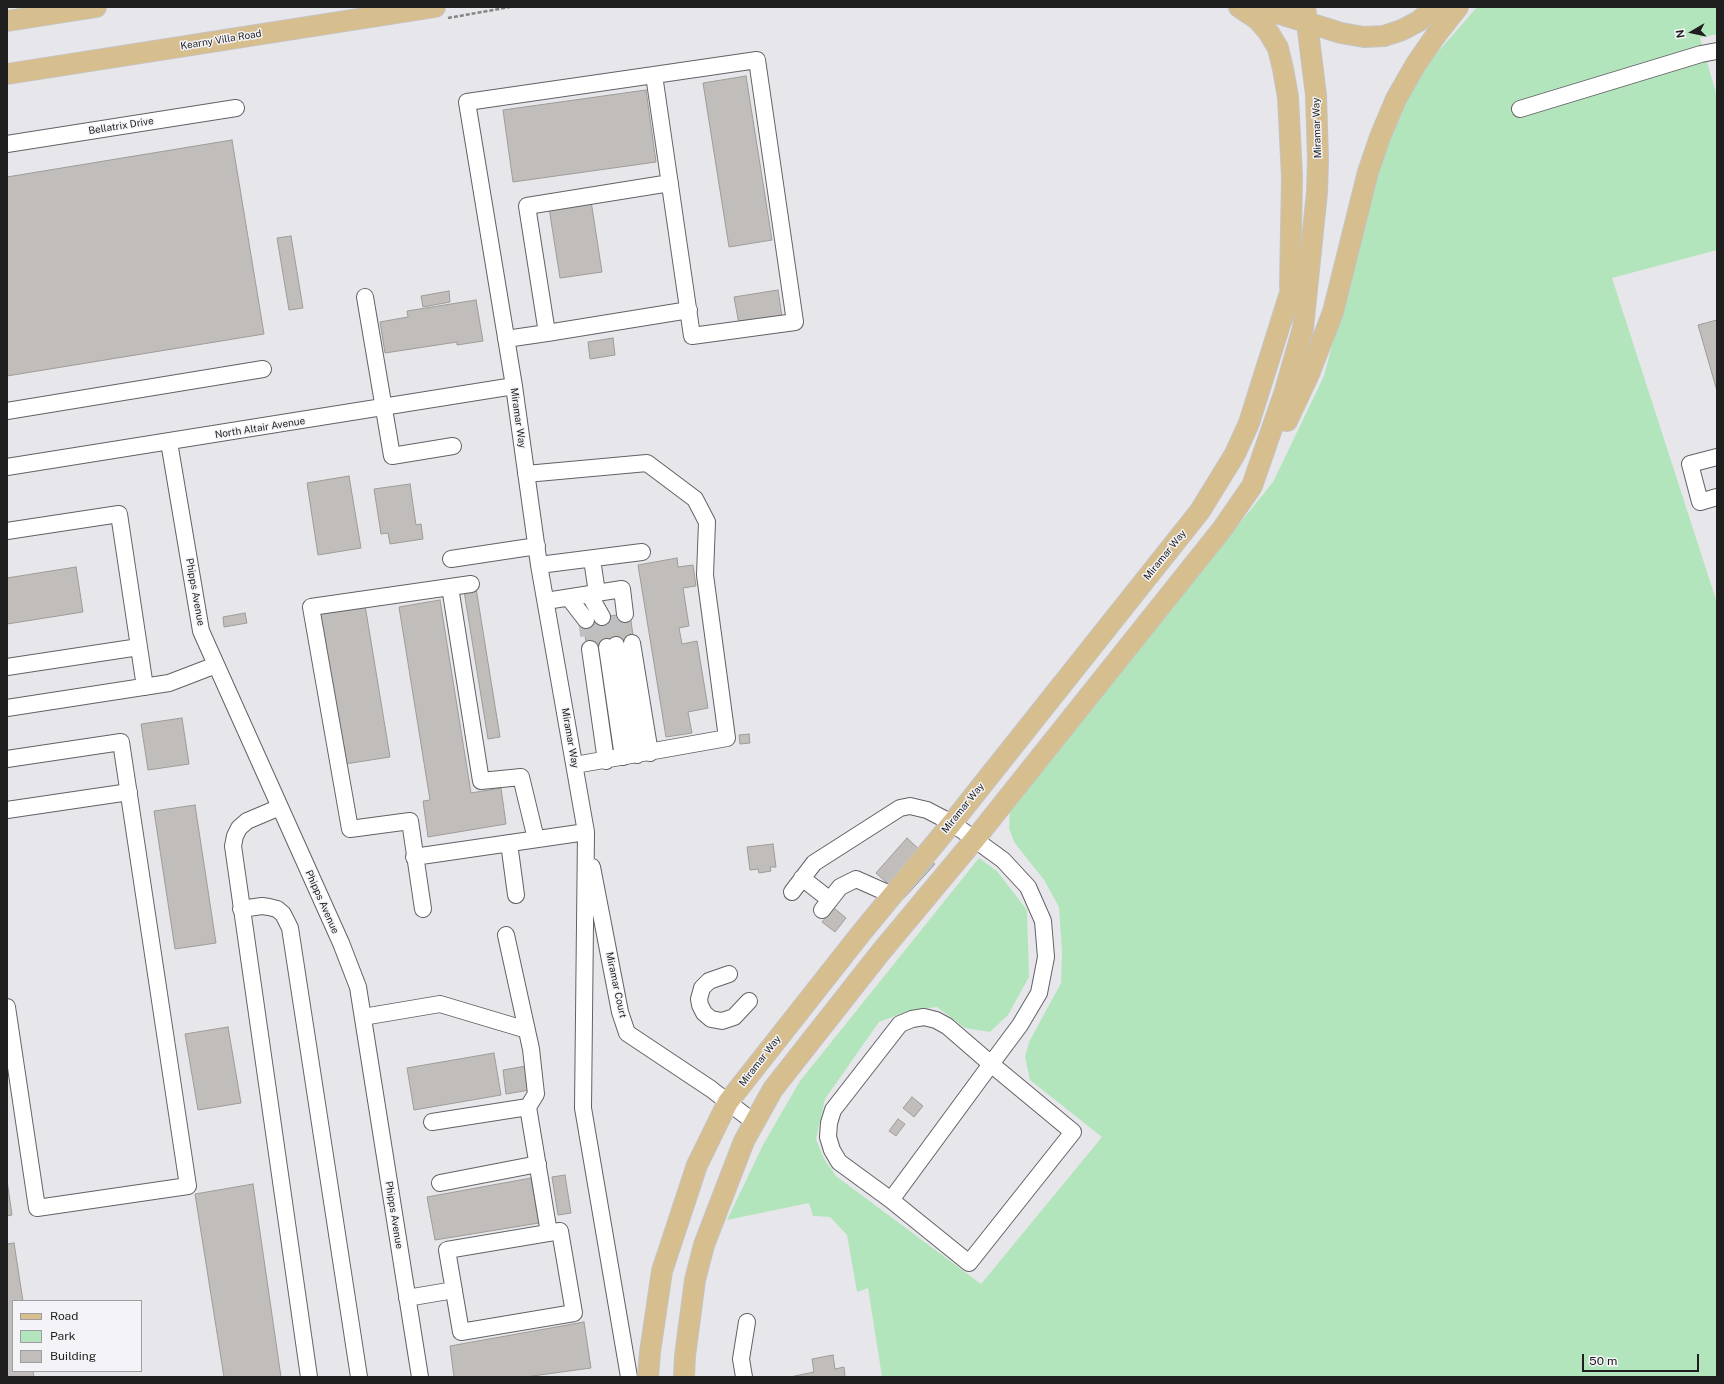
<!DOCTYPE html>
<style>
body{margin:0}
#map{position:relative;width:1724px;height:1384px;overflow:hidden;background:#e7e7eb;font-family:"Public Sans",sans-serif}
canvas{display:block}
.frame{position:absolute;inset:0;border:8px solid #1e1e1f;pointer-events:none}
.legend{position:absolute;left:12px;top:1300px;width:130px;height:72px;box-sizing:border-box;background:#f4f4f8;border:1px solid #9e9ea1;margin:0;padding:5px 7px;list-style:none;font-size:12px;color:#1e1e1f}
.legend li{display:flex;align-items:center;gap:8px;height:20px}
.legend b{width:20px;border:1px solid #9e9ea1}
.north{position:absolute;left:1672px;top:12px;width:40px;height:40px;-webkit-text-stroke:3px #f4f4f8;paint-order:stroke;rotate:261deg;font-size:11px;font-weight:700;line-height:16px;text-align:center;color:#1e1e1f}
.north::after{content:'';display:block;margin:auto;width:14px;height:18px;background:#1e1e1f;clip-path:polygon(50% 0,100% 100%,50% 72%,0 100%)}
.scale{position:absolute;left:1582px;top:1354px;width:117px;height:18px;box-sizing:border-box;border:2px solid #1e1e1f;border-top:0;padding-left:5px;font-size:12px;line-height:14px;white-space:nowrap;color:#1e1e1f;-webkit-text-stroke:3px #f4f4f8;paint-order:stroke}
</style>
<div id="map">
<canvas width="1724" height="1384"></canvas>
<div class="frame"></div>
<ul class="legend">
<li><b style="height:5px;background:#d6be8f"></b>Road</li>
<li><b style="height:11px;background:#b3e5bd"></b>Park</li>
<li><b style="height:11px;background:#c0bdba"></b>Building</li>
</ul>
<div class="north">N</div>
<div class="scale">50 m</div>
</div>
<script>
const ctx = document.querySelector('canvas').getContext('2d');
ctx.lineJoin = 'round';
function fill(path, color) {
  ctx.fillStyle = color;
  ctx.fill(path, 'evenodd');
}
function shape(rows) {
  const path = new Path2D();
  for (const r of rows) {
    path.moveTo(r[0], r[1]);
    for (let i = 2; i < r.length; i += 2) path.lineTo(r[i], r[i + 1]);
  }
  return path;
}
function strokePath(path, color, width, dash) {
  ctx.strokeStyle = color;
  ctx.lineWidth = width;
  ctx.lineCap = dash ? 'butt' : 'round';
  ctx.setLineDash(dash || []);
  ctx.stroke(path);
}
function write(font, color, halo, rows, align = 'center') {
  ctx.font = font + ' "Public Sans",sans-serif';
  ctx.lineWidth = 3;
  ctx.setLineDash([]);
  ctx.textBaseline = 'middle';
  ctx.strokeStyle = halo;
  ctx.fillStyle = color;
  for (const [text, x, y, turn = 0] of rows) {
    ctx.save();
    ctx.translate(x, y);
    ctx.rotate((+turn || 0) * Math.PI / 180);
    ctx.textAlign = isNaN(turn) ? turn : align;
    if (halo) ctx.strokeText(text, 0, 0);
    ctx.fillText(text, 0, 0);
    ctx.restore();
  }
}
fill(shape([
 [1477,7,1717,7,1717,34,1700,38,1717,96,1717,250,1612,278,1717,603,1717,1377,882,1377,868,1288,857,1292,847,1235,830,1217,813,1216,809,1203,727,1220,764,1143,800,1081,979,858,997,871,1027,910,1029,977,1008,1015,990,1032,965,1028,937,1007,908,1011,879,1022,825,1099,816,1139,824,1159,836,1176,981,1284,1102,1137,1030,1080,1025,1057,1029,1042,1061,983,1062,952,1059,907,1044,880,1014,842,1009,828,1010,808,1273,482,1324,376,1378,167,1416,77]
]), '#b3e5bd');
const building = shape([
 [746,76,772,240,729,247,703,83,746,76],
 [646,90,656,162,513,182,503,110,646,90],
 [232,140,264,334,7,376,7,177,232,140],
 [591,201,602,272,560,278,549,208,591,201],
 [291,236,303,308,289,310,277,238,291,236],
 [778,290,782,317,739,324,734,297,778,290],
 [449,291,450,302,423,307,421,296,449,291],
 [476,300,483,341,457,345,457,342,385,353,380,322,408,317,407,311,476,300],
 [1717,320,1717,391,1698,325,1717,320],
 [613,338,615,355,590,359,588,342,613,338],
 [349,476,361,548,318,555,307,483,349,476],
 [410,484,416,525,421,524,423,539,390,544,388,533,381,534,374,489,410,484],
 [677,558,678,567,693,565,696,586,683,588,689,626,679,628,682,644,697,641,708,708,688,712,692,733,666,737,638,565,677,558],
 [76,567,83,612,7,624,7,578,76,567],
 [476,588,500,737,488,739,464,591,476,588],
 [440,600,471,793,501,788,506,824,428,837,423,801,430,800,399,607,440,600],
 [365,605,390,757,345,764,320,613,365,605],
 [245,613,247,623,224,627,223,617,245,613],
 [630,613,634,643,587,649,583,620,630,613],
 [182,718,189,764,148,770,141,724,182,718],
 [749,734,750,743,740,744,739,735,749,734],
 [195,805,216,943,175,949,154,811,195,805],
 [907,838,935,864,904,898,876,873,907,838],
 [773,844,776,867,770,867,771,871,759,873,758,869,750,870,747,847,773,844],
 [834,908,846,918,835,932,822,922,834,908],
 [228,1027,241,1103,198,1110,185,1034,228,1027],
 [494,1053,501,1095,414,1110,407,1068,494,1053],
 [526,1066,530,1090,506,1094,503,1070,526,1066],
 [912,1097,923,1106,914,1117,903,1108,912,1097],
 [898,1119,905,1124,896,1136,889,1131,898,1119],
 [565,1175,571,1213,558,1215,552,1177,565,1175],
 [531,1178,539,1223,435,1240,427,1197,531,1178],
 [7,1180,12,1215,7,1216,7,1180],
 [253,1184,281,1377,224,1377,195,1194,253,1184],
 [14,1243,23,1301,13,1301,13,1371,33,1371,34,1377,7,1377,7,1244,14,1243],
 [584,1322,591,1368,525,1377,454,1377,450,1346,584,1322],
 [833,1355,835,1369,844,1367,845,1377,790,1377,814,1372,812,1359,833,1355]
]);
fill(building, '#c0bdba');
strokePath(building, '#9e9b98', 1);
strokePath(shape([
 [615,616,623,644],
 [602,617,607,647],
 [586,620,590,649]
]), '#bfbfc2', 16, [16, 8]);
const minor = shape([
 [1520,109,1701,54,1717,51],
 [7,144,236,108],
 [670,183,527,206,547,333,689,310],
 [365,297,392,456,453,446],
 [506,339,547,333],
 [7,411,263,369],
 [169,442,201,631,341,943,358,987,420,1377],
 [1717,457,1690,464,1700,502,1717,497],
 [7,467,514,386],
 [526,474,647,463,695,499,707,522,705,575,727,738,575,765],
 [7,531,119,514,145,687],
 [451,559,537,546],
 [592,559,597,593],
 [539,565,642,552],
 [450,587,481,781,521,777,536,839],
 [589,594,602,617],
 [569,598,586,620],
 [546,601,622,589,625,614],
 [632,643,650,753],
 [616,645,626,684,637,755],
 [607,647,623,757],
 [590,649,606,761],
 [7,667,139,647],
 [7,708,169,683,216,665],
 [7,759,121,742,188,1186,37,1208,7,1007],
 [280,807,247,821,239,828,235,836,233,846,309,1377],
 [7,810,129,792],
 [509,843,516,895],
 [414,857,586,832],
 [592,867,620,1012,627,1033,711,1089,755,1123],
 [802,878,830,900],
 [792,892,814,863,900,808,910,806,927,810,952,823,1003,860,1028,887,1043,921,1046,957,1039,993,1020,1025,991,1064,891,1200,969,1263,1073,1132,991,1064,947,1026,936,1020,924,1017,912,1019,900,1024,833,1110,829,1123,828,1137,832,1150,839,1162,891,1200],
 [241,909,262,906,269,907,277,909,283,914,290,928,359,1377],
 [423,909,410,821,350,829,311,607,471,584],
 [822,910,840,887,856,879,892,895],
 [506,935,531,1049,536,1094,528,1107,549,1233],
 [729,974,709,981,702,988,699,999,700,1005,704,1013,711,1019,722,1021,734,1017,749,1001],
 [363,1017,440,1004,527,1030],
 [432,1122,528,1107],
 [440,1183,538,1164],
 [560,1231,574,1313,461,1332,447,1250,560,1231],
 [407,1298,454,1290],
 [629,1377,583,1108,586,832,539,565,514,386,467,102,654,75,757,60,795,322,692,336,654,75],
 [744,1377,741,1359,747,1322]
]);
const major = shape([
 [1239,7,1258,20,1269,33,1278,48,1283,69,1288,97,1292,177,1290,287],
 [1245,7,1280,14,1341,33,1364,37,1384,36,1402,30,1419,21,1435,7],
 [7,21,96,7],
 [7,74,435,7],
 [1287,421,1309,374,1333,312,1368,172,1380,137,1396,99,1416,64,1436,35,1458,7],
 [648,1377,650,1352,662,1271,697,1165,728,1102,862,932,952,823,1200,511,1235,454,1249,423,1290,293,1304,263],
 [684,1377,685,1356,695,1280,704,1245,744,1141,773,1089,880,953,975,839,1223,528,1252,486,1284,394,1303,328,1317,192,1318,159,1316,95,1305,7]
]);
strokePath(minor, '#626266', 18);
strokePath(major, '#c4c4c5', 22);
strokePath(shape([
 [448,18,510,7]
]), '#848486', 2.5, [4, 2]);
strokePath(minor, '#fff', 16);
strokePath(major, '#d6be8f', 20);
write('10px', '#1e1e1f', '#f4f4f8', [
 ["Kearny Villa Road",221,40,-9],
 ["Bellatrix Drive",121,126,-9],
 ["Miramar Way",1317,128,-92],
 ["Miramar Way",518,418,82],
 ["North Altair Avenue",260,428,-9],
 ["Miramar Way",1165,555,-51],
 ["Phipps Avenue",195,592,80],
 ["Miramar Way",570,738,80],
 ["Miramar Way",963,808,-51],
 ["Phipps Avenue",322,902,66],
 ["Miramar Court",616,985,78],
 ["Miramar Way",760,1061,-52],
 ["Phipps Avenue",394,1215,81]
]);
</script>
